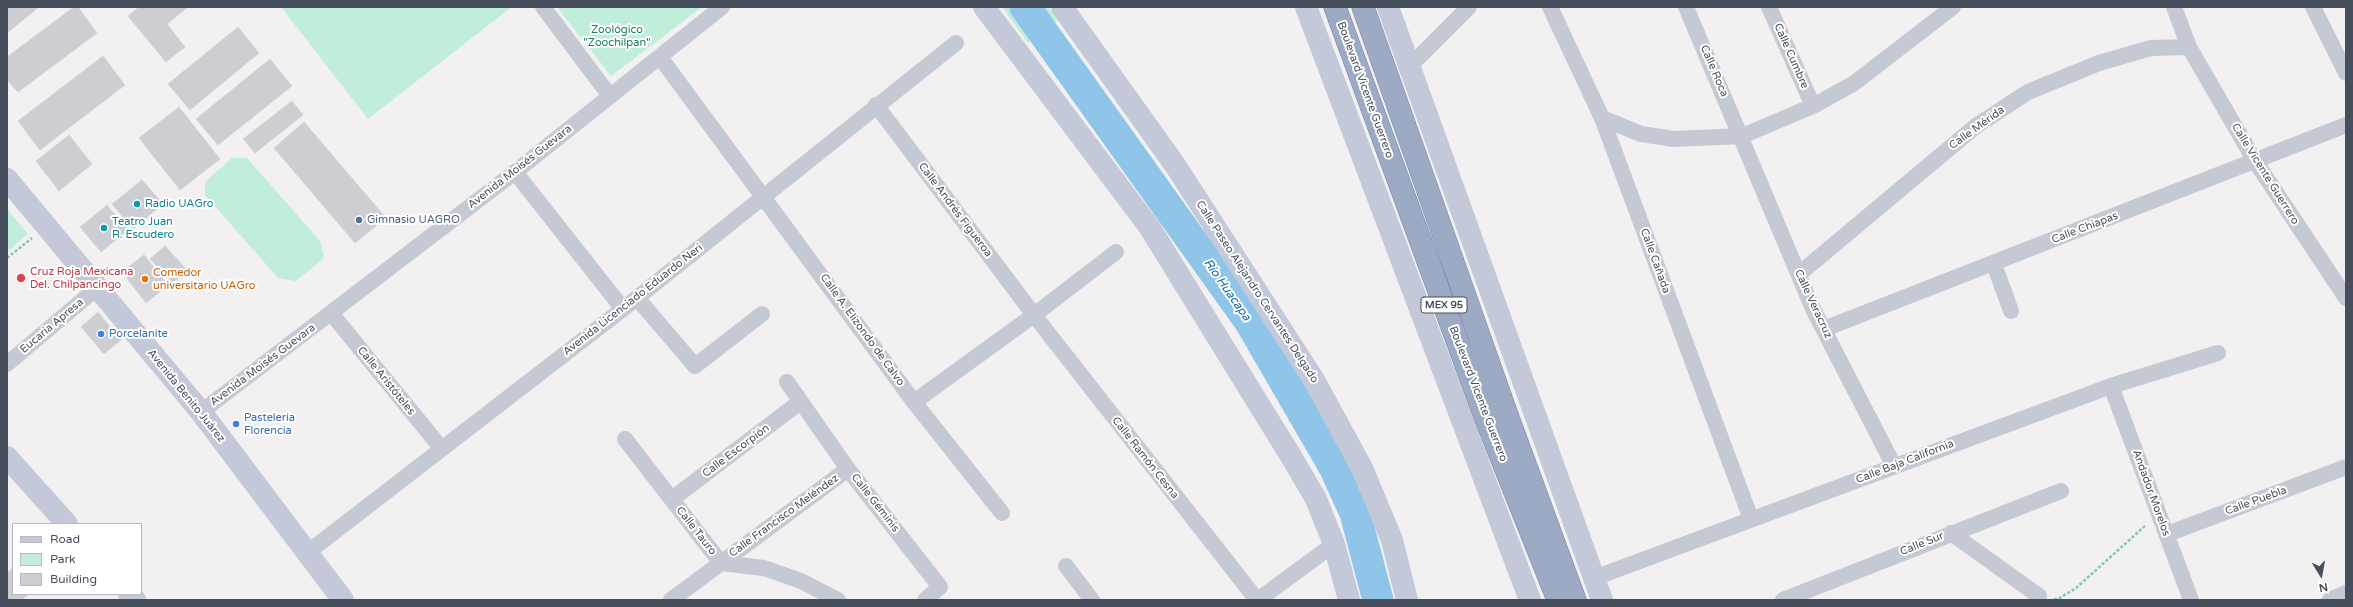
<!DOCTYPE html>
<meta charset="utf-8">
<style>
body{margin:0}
#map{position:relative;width:2353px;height:607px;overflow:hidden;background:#f2f0f0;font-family:"Varela Round",sans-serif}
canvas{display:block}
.frame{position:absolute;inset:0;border:8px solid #484f5c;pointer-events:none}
.legend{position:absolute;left:12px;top:523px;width:130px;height:72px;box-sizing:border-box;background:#fff;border:1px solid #b6b9be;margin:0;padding:5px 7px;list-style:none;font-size:12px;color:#484f5c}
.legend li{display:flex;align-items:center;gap:8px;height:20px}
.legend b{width:20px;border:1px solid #b6b9be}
.north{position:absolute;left:2301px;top:555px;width:40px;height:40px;-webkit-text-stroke:3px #fff;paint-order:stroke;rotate:169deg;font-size:11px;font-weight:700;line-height:16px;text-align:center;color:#484f5c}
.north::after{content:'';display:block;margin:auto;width:14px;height:18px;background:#484f5c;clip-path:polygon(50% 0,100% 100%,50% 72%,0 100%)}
</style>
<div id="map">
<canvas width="2353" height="607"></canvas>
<div class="frame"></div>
<ul class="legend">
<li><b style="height:5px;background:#c3c9d8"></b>Road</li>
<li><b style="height:11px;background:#c0eeda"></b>Park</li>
<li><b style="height:11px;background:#cdced4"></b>Building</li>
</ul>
<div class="north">N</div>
</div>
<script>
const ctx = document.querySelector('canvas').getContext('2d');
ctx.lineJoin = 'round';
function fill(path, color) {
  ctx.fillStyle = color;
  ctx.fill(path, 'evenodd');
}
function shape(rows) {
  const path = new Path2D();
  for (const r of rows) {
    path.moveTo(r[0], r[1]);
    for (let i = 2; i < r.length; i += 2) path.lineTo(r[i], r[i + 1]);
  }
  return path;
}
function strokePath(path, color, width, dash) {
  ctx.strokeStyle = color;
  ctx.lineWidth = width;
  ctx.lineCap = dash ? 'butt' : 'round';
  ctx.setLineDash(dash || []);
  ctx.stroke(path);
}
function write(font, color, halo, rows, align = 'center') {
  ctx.font = font + ' "Varela Round",sans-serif';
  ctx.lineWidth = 4;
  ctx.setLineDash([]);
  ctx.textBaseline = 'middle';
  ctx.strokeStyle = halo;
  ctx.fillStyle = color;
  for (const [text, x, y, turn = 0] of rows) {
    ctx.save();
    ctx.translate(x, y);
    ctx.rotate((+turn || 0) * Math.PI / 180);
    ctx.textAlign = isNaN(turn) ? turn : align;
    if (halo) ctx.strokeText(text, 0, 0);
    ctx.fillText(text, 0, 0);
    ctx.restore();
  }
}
fill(shape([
 [281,7,508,7,509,9,368,119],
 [557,7,702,7,611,76],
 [1002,7,1048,7,1058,20,1028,43],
 [232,158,247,158,320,241,324,258,296,281,278,278,205,195,205,182],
 [7,209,28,234,7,252]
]), '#c0eeda');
strokePath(shape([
 [1025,7,1250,322,1334,467,1355,513,1378,600]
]), '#8fc5e9', 31);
const building = shape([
 [7,7,39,7,7,33,7,7],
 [74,7,78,7,97,33,18,92,7,80,7,57,74,7],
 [139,7,188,7,167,24,185,47,166,62,128,16,139,7],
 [238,27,259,53,190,110,168,84,238,27],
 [103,56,125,85,40,150,18,121,103,56],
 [270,59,292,86,218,145,196,119,270,59],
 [292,101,303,115,255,153,243,139,292,101],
 [179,107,220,159,180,190,139,138,179,107],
 [304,122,386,218,355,243,274,148,304,122],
 [69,135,92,164,59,191,36,161,69,135],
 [142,180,163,204,133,229,112,204,142,180],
 [107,205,128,230,101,252,80,227,107,205],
 [165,246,187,270,173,283,150,259,165,246],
 [144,255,168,285,146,303,122,272,144,255],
 [98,312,121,340,104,354,81,327,98,312],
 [13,568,13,594,29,594,22,600,7,600,7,573,13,568]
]);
fill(building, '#cdced4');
strokePath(building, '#d4d5db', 1);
const trunk = shape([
 [1335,7,1485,417,1558,600],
 [1363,7,1506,412,1575,600]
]);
strokePath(trunk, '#7483a8', 23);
strokePath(shape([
 [7,258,32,238],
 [2054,599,2058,599,2076,588,2146,525]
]), '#79cab2', 2.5, [3, 2]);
strokePath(shape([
 [543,7,610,96],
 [1550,7,1602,118,1751,519],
 [1686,7,1813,309,1894,466],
 [1769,7,1813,106],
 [2174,7,2189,47,2255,161,2346,298],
 [2313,7,2346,73],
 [660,57,914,402,1002,513],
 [1409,67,1469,7],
 [876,105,1034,315,1257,600],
 [1602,118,1641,134,1674,139,1742,136,1813,106,1853,84,1953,7],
 [515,172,623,309],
 [1994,264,2011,311],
 [1799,274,1976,126,2028,92,2099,63,2151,48,2189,47],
 [637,298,695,366,762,314],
 [331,313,442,449],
 [1824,329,2346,125],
 [7,364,97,288],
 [787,382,848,469,940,587,925,600],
 [2111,386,2191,600],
 [914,402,1034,315,1116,252],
 [201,412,515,172,722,7],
 [625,439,721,563],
 [672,499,800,402],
 [1951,533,2039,596],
 [2167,534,2346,467],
 [307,553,623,309,956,43],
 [721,563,764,568,801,581,838,600],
 [1066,566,1092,600],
 [1594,578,2111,386,2218,353],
 [671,600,848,469],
 [1258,600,1334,544],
 [1783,600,2061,491],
 [2330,600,2346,593]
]), '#c4c9d4', 16);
strokePath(shape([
 [984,7,1150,228,1292,458,1316,499,1334,544,1349,600],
 [1062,7,1175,165,1314,380,1362,468,1392,540,1407,600],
 [1306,7,1530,600],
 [1388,7,1602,600],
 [7,179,201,412,343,600],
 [7,457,67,524],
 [129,594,135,600]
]), '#c3c9d8', 22);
strokePath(trunk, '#9caac4', 22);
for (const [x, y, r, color] of [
 [137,204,4,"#0f9aa8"],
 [359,220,4,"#5c6f8a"],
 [104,228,4,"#0f9aa8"],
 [21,278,5,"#e0444e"],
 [145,279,4,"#e8710a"],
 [101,334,4,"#3f7fe0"],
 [236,424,4,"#3f7fe0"]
]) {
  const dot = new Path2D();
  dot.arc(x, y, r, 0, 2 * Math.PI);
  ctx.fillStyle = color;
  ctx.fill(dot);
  strokePath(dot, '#fff', 1.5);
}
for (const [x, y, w] of [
 [1444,305,46]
]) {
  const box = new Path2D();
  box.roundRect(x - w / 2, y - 8, w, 16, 3);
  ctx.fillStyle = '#fff';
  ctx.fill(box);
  strokePath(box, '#484f5c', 1);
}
write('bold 10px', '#484f5c', null, [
 ["MEX 95",1444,305]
]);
write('11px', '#1b7c5e', '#fff', [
 ["Zoológico",617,30],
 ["\"Zoochilpan\"",617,43]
]);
write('11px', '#484f5c', '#fff', [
 ["Calle Cumbre",1791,56,66],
 ["Calle Roca",1714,71,67],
 ["Boulevard Vicente Guerrero",1365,90,70],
 ["Calle Mérida",1977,128,-36],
 ["Avenida Moisés Guevara",520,167,-38],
 ["Calle Vicente Guerrero",2265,174,58],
 ["Calle Andrés Figueroa",955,210,53],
 ["Calle Chiapas",2085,228,-21],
 ["Calle Cañada",1655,261,70],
 ["Calle Paseo Alejandro Cervantes Delgado",1257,292,57],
 ["Avenida Licenciado Eduardo Neri",633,300,-38],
 ["Calle Veracruz",1813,304,65],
 ["Eucaria Apresa",52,326,-40],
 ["Calle A. Elizondo de Calvo",862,330,54],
 ["Avenida Moisés Guevara",263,365,-37],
 ["Calle Aristóteles",386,381,51],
 ["Boulevard Vicente Guerrero",1478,394,69],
 ["Avenida Benito Juárez",186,396,51],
 ["Calle Escorpión",736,451,-37],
 ["Calle Ramón Cesna",1145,458,52],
 ["Calle Baja California",1905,462,-21],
 ["Andador Morelos",2151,493,70],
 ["Calle Puebla",2256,501,-20],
 ["Calle Géminis",875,503,52],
 ["Calle Francisco Meléndez",784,516,-36],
 ["Calle Tauro",696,531,52],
 ["Calle Sur",1922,544,-22]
]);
write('11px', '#0d838f', '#fff', [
 ["Radio UAGro",145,204],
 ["Teatro Juan",112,222],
 ["R. Escudero",112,235]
], 'left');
write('11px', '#4e5e75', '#fff', [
 ["Gimnasio UAGRO",367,220]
], 'left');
write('11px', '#be3a42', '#fff', [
 ["Cruz Roja Mexicana",30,272],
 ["Del. Chilpancingo",30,285]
], 'left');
write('11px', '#c56008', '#fff', [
 ["Comedor",153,273],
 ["universitario UAGro",153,286]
], 'left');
write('11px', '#366cbe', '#fff', [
 ["Porcelanite",109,334],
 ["Pastelería",244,418],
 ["Florencia",244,431]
], 'left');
write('italic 12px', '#126ba6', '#fff', [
 ["Río Huacapa",1227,290,55]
]);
</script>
